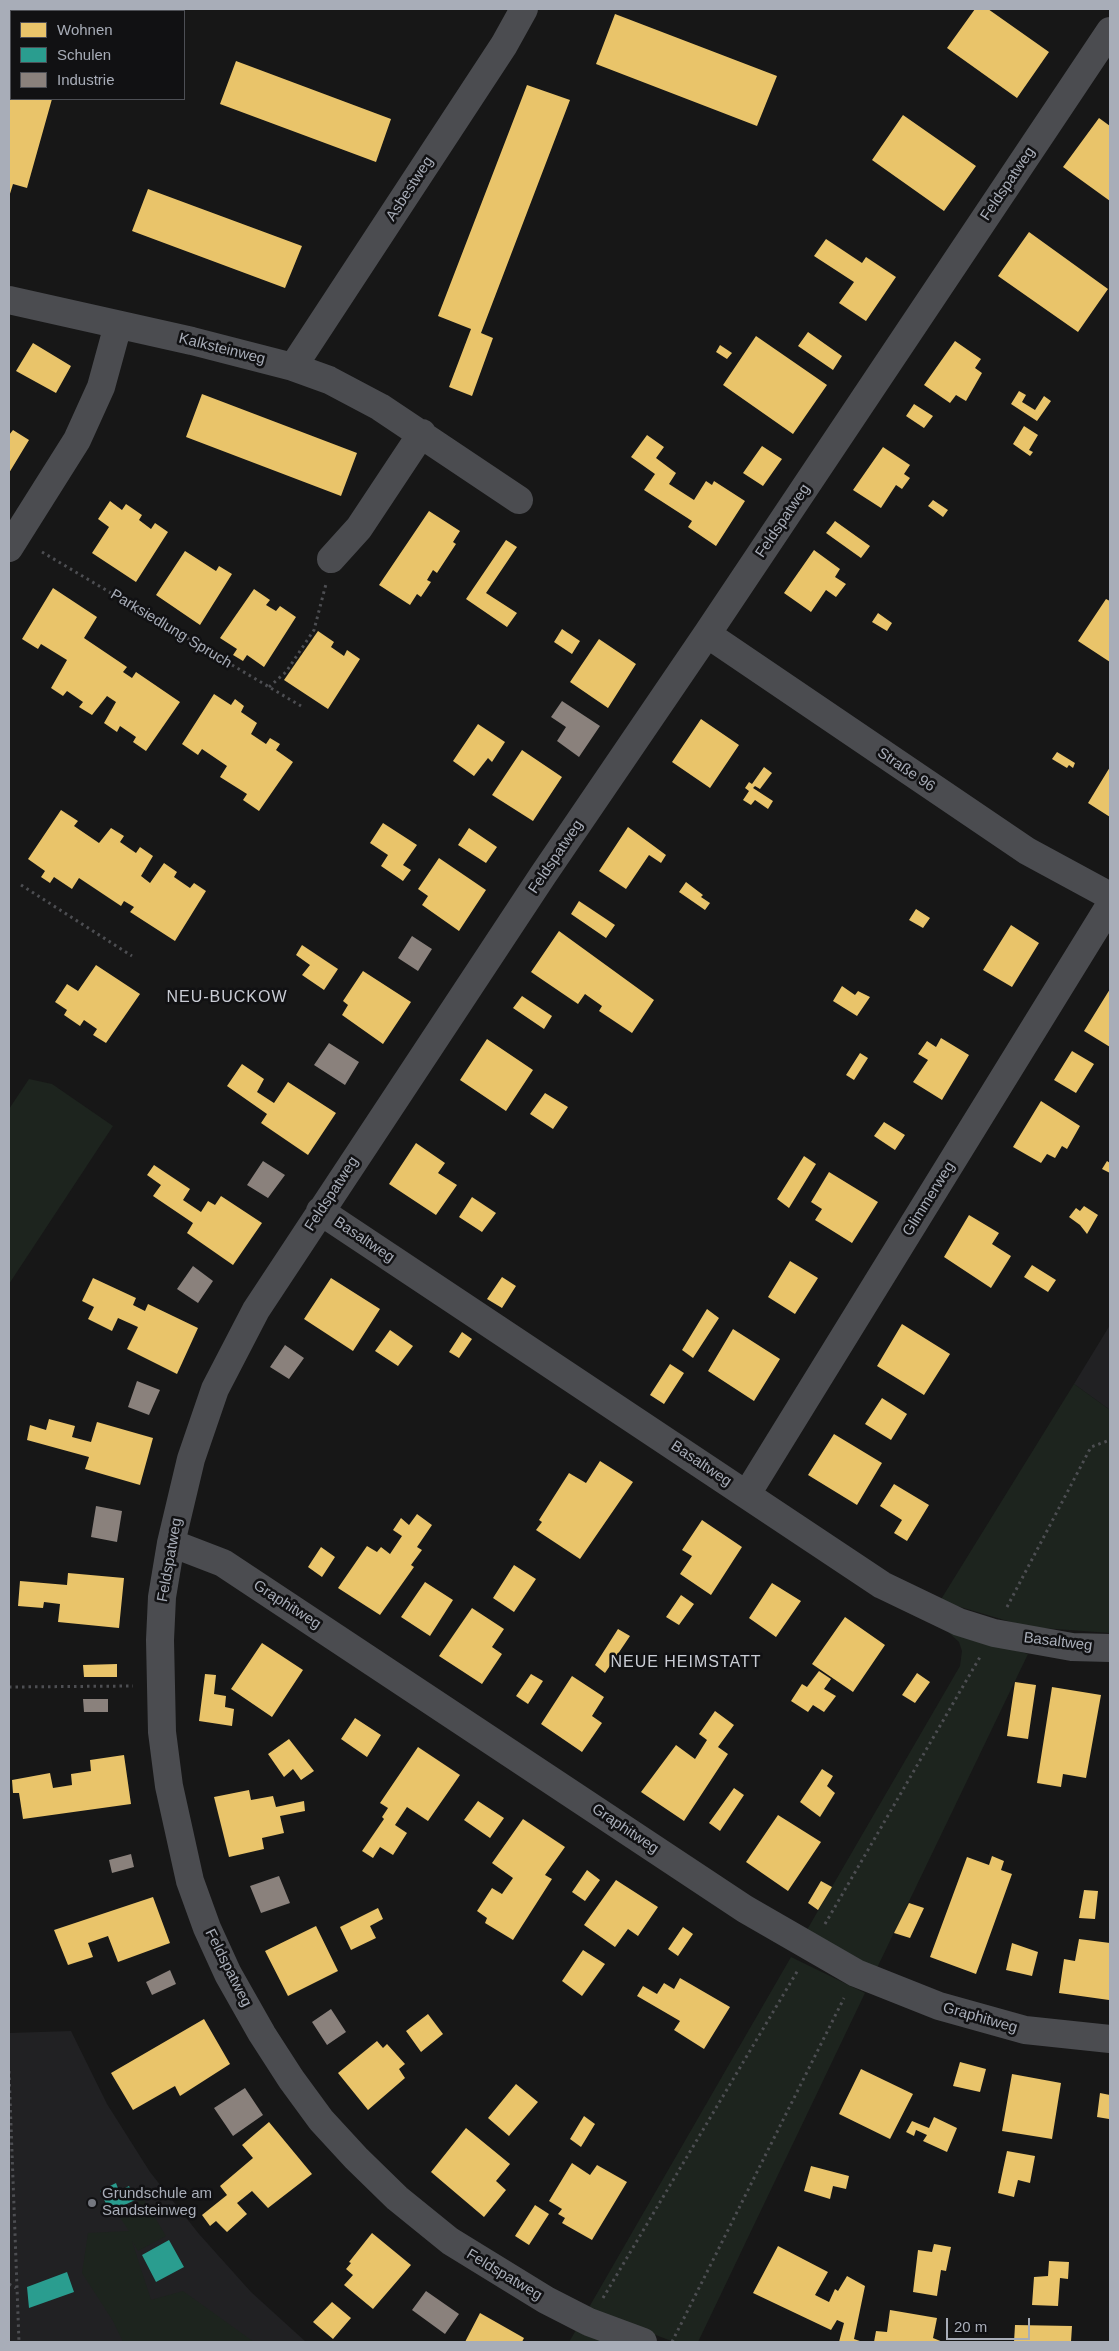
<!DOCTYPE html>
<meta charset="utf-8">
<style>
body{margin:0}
#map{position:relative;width:1119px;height:2351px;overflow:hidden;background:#171717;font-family:Helvetica,sans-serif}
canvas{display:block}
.frame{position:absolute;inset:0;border:10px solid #a8adb8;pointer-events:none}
.legend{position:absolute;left:10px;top:10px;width:175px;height:90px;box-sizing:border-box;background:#111113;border:1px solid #4d4f55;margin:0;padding:6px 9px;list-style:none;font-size:15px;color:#a8adb8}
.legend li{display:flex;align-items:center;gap:10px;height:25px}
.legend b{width:25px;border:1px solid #4d4f55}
.scale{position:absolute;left:946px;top:2318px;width:84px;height:22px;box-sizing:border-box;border:2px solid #a8adb8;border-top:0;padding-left:6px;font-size:15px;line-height:18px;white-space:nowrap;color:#a8adb8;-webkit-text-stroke:4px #111113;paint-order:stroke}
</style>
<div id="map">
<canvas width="1119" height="2351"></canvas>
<div class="frame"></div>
<ul class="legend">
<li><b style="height:14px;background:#e9c46a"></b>Wohnen</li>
<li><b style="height:14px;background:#2a9d8f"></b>Schulen</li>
<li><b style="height:14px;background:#8a817c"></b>Industrie</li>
</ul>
<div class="scale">20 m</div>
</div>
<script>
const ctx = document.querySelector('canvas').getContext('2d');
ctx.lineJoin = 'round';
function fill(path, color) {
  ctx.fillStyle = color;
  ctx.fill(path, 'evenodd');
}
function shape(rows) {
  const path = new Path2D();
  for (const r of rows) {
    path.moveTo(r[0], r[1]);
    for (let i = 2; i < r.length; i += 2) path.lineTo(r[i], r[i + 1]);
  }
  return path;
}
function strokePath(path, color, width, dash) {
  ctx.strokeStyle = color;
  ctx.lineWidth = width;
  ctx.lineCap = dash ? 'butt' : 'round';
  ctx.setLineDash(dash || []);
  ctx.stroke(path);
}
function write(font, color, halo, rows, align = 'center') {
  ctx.font = font + ' Helvetica,sans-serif';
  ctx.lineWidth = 5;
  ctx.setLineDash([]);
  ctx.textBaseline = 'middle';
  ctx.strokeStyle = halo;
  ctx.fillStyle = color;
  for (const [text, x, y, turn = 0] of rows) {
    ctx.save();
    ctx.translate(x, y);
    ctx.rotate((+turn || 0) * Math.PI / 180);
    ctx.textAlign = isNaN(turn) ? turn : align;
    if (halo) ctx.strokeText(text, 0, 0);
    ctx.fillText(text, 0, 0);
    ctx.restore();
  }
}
fill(shape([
 [1110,1325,1110,1410,1074,1384],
 [71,2031,107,2104,150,2172,199,2234,251,2292,306,2342,9,2342,9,2033]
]), '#212123');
fill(shape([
 [29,1079,52,1084,113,1126,9,1284,9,1109],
 [1074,1384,1110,1410,1110,1633,1028,1627,940,1601],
 [948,1632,1028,1654,876,1970,804,1935,960,1666,962,1651,959,1642],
 [791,1957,865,1993,698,2342,674,2342,588,2309],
 [143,2198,166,2236,138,2251,132,2241,151,2300,183,2291,254,2342,123,2342,113,2321,82,2273,88,2233,129,2231,117,2213],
 [576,2330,606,2342,569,2342]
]), '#1d241e');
fill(shape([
 [27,9,46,9,53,11,27,11],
 [975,9,988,9,1049,52,1017,98,947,48],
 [615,14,777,76,757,126,596,64],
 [11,54,11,99,52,99,27,188,13,184,9,197,9,61],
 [236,61,391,119,376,162,220,104],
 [527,85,570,100,481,333,493,338,472,396,449,387,471,329,438,316],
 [903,115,976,166,944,211,872,160],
 [1099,118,1110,126,1110,201,1063,167],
 [148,189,302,246,285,288,132,231],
 [1029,232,1108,289,1078,332,998,276],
 [826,239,862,263,866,257,896,277,866,321,839,303,854,282,814,256],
 [808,332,842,356,833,370,798,346],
 [756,336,827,385,793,434,723,385],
 [955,341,981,359,975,368,982,373,966,401,956,395,950,403,924,385],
 [33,343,71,366,56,393,16,371],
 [720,345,732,353,727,359,716,352],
 [1019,391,1026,395,1022,402,1035,410,1044,396,1051,401,1037,421,1011,404],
 [202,394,357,453,341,496,186,437],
 [914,404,933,416,924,428,906,416],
 [1024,426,1038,435,1029,450,1033,452,1030,456,1013,444],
 [13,430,29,440,9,473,9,435],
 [647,435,664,447,656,458,676,473,669,484,694,500,706,481,712,485,714,481,745,501,716,546,688,527,692,521,644,490,655,474,631,457],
 [762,446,782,459,763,486,743,473],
 [883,447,910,465,904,474,910,478,902,489,896,485,881,508,853,490],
 [933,500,948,510,943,517,928,506],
 [110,501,122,510,126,504,142,515,139,520,151,529,155,523,168,532,136,582,92,553,109,527,98,519],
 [429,511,460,531,453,542,456,544,437,573,433,570,427,580,431,582,421,597,417,594,410,605,379,585],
 [835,521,870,546,861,558,826,533],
 [506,540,517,547,486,593,517,613,507,627,466,599],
 [814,550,840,569,835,577,846,584,836,597,826,590,811,612,784,593],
 [185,551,216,571,219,566,232,574,200,625,156,595],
 [53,588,97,617,84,638,127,667,123,672,132,678,136,672,180,702,146,751,133,742,136,737,120,726,117,732,104,723,116,702,107,696,92,715,79,707,83,702,67,691,63,696,51,688,67,660,41,644,38,649,22,639],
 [254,589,270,600,266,605,276,611,280,606,296,617,264,667,247,655,243,661,233,655,237,649,220,638],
 [1106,599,1110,601,1110,662,1078,641],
 [878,613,892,623,887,631,872,622],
 [562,629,580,641,572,654,554,642],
 [318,631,334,642,331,647,344,656,347,650,360,659,328,709,284,680],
 [599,639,636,664,608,708,570,682],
 [214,694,231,705,235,699,244,706,241,712,257,723,251,734,266,744,270,738,280,744,276,750,293,762,259,811,243,800,247,794,220,777,227,766,202,749,198,755,182,744],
 [701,719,739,745,710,788,672,762],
 [478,724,505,742,492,762,488,758,474,776,453,761],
 [522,750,562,777,533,821,492,795],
 [1057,752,1075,763,1073,768,1069,765,1067,768,1052,759],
 [764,767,772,773,760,789,755,786,753,788,773,801,768,809,755,800,751,805,743,800,749,791,745,788,749,782,752,784],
 [1110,767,1110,817,1088,803],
 [61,810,78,821,74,826,99,843,111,828,124,836,120,842,136,853,140,847,153,856,141,876,150,883,164,863,177,872,174,877,190,888,194,883,206,891,175,941,130,912,134,907,124,901,121,906,79,878,72,889,54,877,50,883,41,877,45,871,28,859],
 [383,823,417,845,403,865,411,870,403,881,381,866,388,855,370,843],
 [628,827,666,855,661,863,649,855,626,889,599,871],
 [469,828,497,847,486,863,458,845],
 [439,858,486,890,459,931,422,905,428,896,418,889],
 [686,882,703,895,701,897,710,903,705,910,679,892],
 [579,901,615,925,606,938,571,914],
 [916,909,930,918,923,928,909,920],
 [1011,925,1039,943,1012,987,983,970],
 [559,931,654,1000,632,1033,599,1011,602,1006,585,994,578,1004,531,972],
 [302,945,338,969,324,990,302,975,310,965,296,955],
 [96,965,140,994,106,1043,93,1035,97,1029,84,1020,80,1026,64,1015,67,1010,55,1002,67,984,78,991],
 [363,971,411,1002,383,1044,342,1015,348,1005,343,1001],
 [842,986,855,995,858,991,870,997,857,1016,833,1001],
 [1110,989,1110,1047,1084,1031],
 [522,996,552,1016,544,1029,513,1008],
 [941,1038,969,1055,942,1100,913,1082,928,1060,918,1054,927,1041,936,1047],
 [487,1039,533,1070,506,1111,460,1080],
 [1072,1051,1094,1064,1076,1093,1054,1080],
 [860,1053,868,1058,854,1080,846,1075],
 [242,1064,264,1079,257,1092,274,1103,288,1082,336,1113,308,1155,261,1123,267,1114,227,1086],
 [545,1093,568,1107,553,1129,530,1114],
 [1041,1101,1080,1126,1067,1149,1062,1146,1055,1158,1047,1154,1041,1163,1013,1147],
 [884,1122,905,1135,895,1150,874,1136],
 [416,1143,445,1163,438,1173,457,1185,436,1215,389,1184],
 [804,1156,816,1164,789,1208,777,1199],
 [1107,1161,1110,1163,1110,1173,1102,1169],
 [154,1165,190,1189,183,1200,201,1212,208,1201,215,1205,221,1196,262,1223,233,1265,187,1233,193,1223,153,1196,161,1185,147,1175],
 [829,1172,878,1202,852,1243,815,1220,822,1209,811,1202],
 [472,1197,496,1213,482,1232,459,1217],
 [1084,1206,1098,1215,1087,1234,1080,1225,1069,1217,1076,1208,1080,1211],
 [969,1215,999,1233,992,1244,1011,1256,991,1288,944,1257],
 [790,1261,818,1278,795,1314,768,1297],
 [1032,1265,1056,1280,1048,1292,1024,1277],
 [502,1277,516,1286,502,1308,487,1299],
 [93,1278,136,1298,133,1305,145,1311,148,1304,198,1328,177,1374,127,1349,138,1327,118,1318,112,1331,88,1319,94,1307,82,1301],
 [331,1278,380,1309,353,1351,304,1319],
 [707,1309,719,1318,693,1358,682,1350],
 [902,1324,950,1354,924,1395,877,1366],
 [733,1329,780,1359,754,1401,708,1371],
 [390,1330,413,1346,398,1366,375,1351],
 [462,1332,472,1339,459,1358,449,1352],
 [670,1364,684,1373,664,1404,650,1395],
 [882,1398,907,1414,891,1440,865,1424],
 [49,1419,75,1426,72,1437,91,1442,97,1422,153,1438,140,1485,85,1469,89,1457,27,1440,30,1425,46,1430],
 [834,1434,882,1463,857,1505,808,1475],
 [600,1461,633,1482,580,1559,536,1530,542,1522,539,1520,569,1473,586,1483],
 [894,1484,929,1505,907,1541,894,1533,902,1520,880,1506],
 [417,1514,432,1525,417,1547,422,1550,411,1565,414,1567,380,1615,338,1588,367,1546,377,1552,381,1547,390,1554,402,1536,393,1530,401,1518,409,1525],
 [702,1520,742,1547,711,1595,680,1574,692,1556,682,1550],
 [321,1547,335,1557,322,1577,308,1567],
 [514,1565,536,1579,514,1612,493,1598],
 [68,1573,124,1578,119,1628,58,1622,60,1604,44,1602,43,1608,18,1606,20,1581,67,1585],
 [425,1582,453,1600,430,1636,401,1617],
 [772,1583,801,1601,776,1637,749,1618],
 [681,1595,694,1604,679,1625,666,1617],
 [472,1608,504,1629,492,1647,502,1654,482,1684,439,1656],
 [845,1617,885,1645,853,1692,812,1664],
 [618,1629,630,1636,605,1673,595,1665],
 [262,1643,303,1670,272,1717,231,1689],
 [117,1664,117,1677,84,1677,83,1665],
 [819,1671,831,1679,824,1689,836,1696,824,1712,813,1705,808,1712,791,1701,802,1684,807,1687],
 [917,1673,930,1682,915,1703,902,1695],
 [205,1674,216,1675,214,1694,226,1696,225,1707,234,1709,232,1726,199,1721],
 [531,1674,543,1681,528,1704,516,1696],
 [572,1676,604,1697,592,1716,602,1723,582,1752,541,1724],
 [1015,1682,1036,1685,1028,1739,1007,1736],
 [1052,1687,1101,1695,1086,1778,1063,1774,1061,1787,1037,1783],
 [715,1711,734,1725,718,1747,728,1754,684,1821,641,1792,676,1745,695,1759,707,1740,699,1734],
 [355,1718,381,1735,367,1757,341,1739],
 [289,1739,314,1771,301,1780,293,1769,284,1777,268,1754],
 [418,1747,460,1775,428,1821,407,1807,395,1825,407,1833,393,1855,380,1847,373,1858,362,1851,384,1819,382,1817,388,1808,380,1803],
 [124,1755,131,1804,23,1819,19,1793,13,1793,12,1780,50,1773,53,1788,72,1785,71,1774,91,1771,90,1760],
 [822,1769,833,1776,827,1786,835,1793,820,1817,800,1802],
 [734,1788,744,1795,720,1831,709,1823],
 [249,1790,251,1800,273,1796,276,1807,304,1801,305,1811,280,1816,284,1833,262,1838,264,1849,229,1857,214,1797],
 [478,1801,504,1818,490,1838,464,1820],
 [778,1815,821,1842,788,1891,746,1862],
 [523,1819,565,1847,545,1875,552,1879,513,1940,485,1923,487,1918,477,1911,492,1888,502,1894,513,1878,492,1863],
 [992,1856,1004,1861,1001,1870,1012,1874,976,1974,930,1957,967,1857,989,1865],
 [587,1870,600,1880,585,1901,572,1892],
 [616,1880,658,1907,638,1936,628,1929,615,1947,584,1925],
 [821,1881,832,1887,818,1910,808,1903],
 [1084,1890,1098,1891,1095,1919,1079,1918],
 [153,1897,170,1943,118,1962,108,1936,88,1943,93,1957,68,1965,54,1930],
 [909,1903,924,1908,910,1938,894,1933],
 [378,1908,383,1919,370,1926,376,1938,351,1950,340,1927],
 [316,1926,338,1971,288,1996,265,1951],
 [683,1927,693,1934,678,1956,668,1949],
 [1079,1939,1110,1943,1109,2000,1059,1993,1064,1959,1075,1961],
 [1012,1943,1038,1952,1032,1976,1006,1970],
 [583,1950,605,1964,582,1996,562,1981],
 [680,1978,730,2007,704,2049,674,2030,680,2021,637,1996,643,1986,657,1994,664,1983,674,1989],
 [428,2014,443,2034,421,2052,406,2031],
 [204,2019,230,2064,180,2096,175,2086,133,2110,111,2073],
 [377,2041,383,2048,387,2044,405,2064,399,2069,405,2078,368,2110,338,2073],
 [960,2062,986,2069,980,2092,953,2086],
 [861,2069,913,2094,890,2139,839,2114],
 [1012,2074,1061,2083,1052,2139,1002,2131],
 [516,2084,538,2102,509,2136,488,2118],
 [1100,2093,1110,2095,1109,2119,1097,2117],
 [584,2116,595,2124,581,2147,570,2139],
 [934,2117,957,2128,947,2152,923,2141,927,2135,916,2130,914,2136,906,2132,912,2121,929,2128],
 [269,2122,312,2174,268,2208,252,2191,237,2203,247,2214,227,2232,216,2221,210,2226,202,2215,227,2195,220,2186,253,2158,242,2145],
 [466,2128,510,2164,496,2181,506,2190,484,2217,431,2172],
 [1007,2151,1035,2156,1030,2183,1018,2180,1014,2197,998,2193],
 [572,2163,590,2175,597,2165,627,2182,592,2240,562,2223,565,2218,558,2214,562,2209,549,2201],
 [811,2166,849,2176,846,2189,833,2186,830,2199,804,2191],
 [535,2205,549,2214,529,2245,515,2236],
 [372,2233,411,2265,373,2309,344,2285,353,2275,346,2269,351,2263,349,2262],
 [934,2244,951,2247,946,2271,941,2270,937,2296,913,2292,918,2250,932,2252],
 [778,2246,828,2272,815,2295,829,2302,835,2289,838,2291,847,2276,865,2286,854,2339,863,2342,839,2342,844,2323,837,2320,831,2330,753,2293],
 [1049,2261,1069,2262,1068,2279,1060,2278,1058,2306,1032,2305,1034,2277,1048,2276],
 [332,2302,351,2318,333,2339,313,2322],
 [890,2310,937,2318,933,2338,943,2342,874,2342,876,2331,887,2332],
 [480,2313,524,2338,522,2342,465,2342],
 [1015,2325,1072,2326,1071,2342,1014,2342]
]), '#e9c46a');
fill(shape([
 [116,2183,119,2191,129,2186,135,2200,110,2212,100,2191],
 [169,2240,184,2267,156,2282,142,2255],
 [67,2272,74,2292,29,2308,27,2287]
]), '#2a9d8f');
fill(shape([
 [562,701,600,726,579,757,557,741,566,727,551,717],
 [412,936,432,949,418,971,398,958],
 [329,1043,359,1062,345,1085,314,1065],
 [263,1161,285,1175,268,1198,247,1185],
 [193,1266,213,1281,198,1303,177,1289],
 [285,1345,304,1358,289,1379,270,1367],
 [137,1381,160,1390,149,1415,128,1407],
 [96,1506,122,1511,117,1542,91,1537],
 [83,1699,108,1699,108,1712,84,1712],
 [131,1854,134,1867,112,1873,109,1860],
 [279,1876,290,1903,261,1913,250,1886],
 [170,1970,176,1984,152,1995,146,1982],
 [331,2009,346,2032,327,2045,312,2022],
 [245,2088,263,2115,233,2136,214,2108],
 [426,2291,459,2314,445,2334,412,2310]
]), '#8a817c');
strokePath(shape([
 [42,552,301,706],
 [269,687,286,672,314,630,326,584],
 [21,885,132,956],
 [1007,1607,1091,1447,1110,1440],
 [9,1687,133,1686],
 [825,1924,980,1657],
 [9,2071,19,2342],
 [9,2284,16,2288],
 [603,2298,798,1970],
 [672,2342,844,1998]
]), '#4d4e52', 3, [2.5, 4]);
strokePath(shape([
 [9,300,192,341,293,367,329,380,380,407,519,500],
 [293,367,504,45,524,9],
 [9,548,77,440,101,387,118,325],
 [331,559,359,528,422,433],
 [707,634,1027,851,1110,896],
 [320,1211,882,1585,959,1622,994,1633,1072,1647,1110,1648],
 [747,1494,1110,905],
 [171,1543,223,1563,745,1909,856,1973,939,2006,1025,2030,1110,2039],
 [643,2342,589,2322,546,2300,450,2241,397,2198,356,2158,321,2120,291,2079,262,2034,228,1974,207,1928,190,1881,169,1786,162,1732,160,1640,162,1597,171,1543,191,1459,215,1389,256,1310,543,875,707,634,1110,31]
]), '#4b4c50', 28);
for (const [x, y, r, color] of [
 [92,2203,5,"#757880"]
]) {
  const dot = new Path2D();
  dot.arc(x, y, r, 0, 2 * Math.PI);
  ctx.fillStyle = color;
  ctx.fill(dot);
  strokePath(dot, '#111113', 2);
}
write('15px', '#a8adb8', '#111113', [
 ["Feldspatweg",1008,184,-56],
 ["Asbestweg",410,189,-57],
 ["Kalksteinweg",222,349,14],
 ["Feldspatweg",783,521,-56],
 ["Parksiedlung Spruch",171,629,31],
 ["Straße 96",906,770,34],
 ["Feldspatweg",556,857,-56],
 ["Feldspatweg",332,1194,-57],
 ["Glimmerweg",929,1199,-58],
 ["Basaltweg",364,1240,34],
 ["Basaltweg",701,1464,34],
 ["Feldspatweg",170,1560,-80],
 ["Graphitweg",287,1605,33],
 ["Basaltweg",1058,1642,7],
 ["Graphitweg",625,1829,34],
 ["Feldspatweg",228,1968,63],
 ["Graphitweg",980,2018,16],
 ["Feldspatweg",504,2275,31]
]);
write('15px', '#a8adb8', '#111113', [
 ["Grundschule am",102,2194],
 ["Sandsteinweg",102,2211]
], 'left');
ctx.letterSpacing = '1px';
write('16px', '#c9ccd4', '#111113', [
 ["NEU-BUCKOW",227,998],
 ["NEUE HEIMSTATT",686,1663]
]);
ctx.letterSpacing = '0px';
</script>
